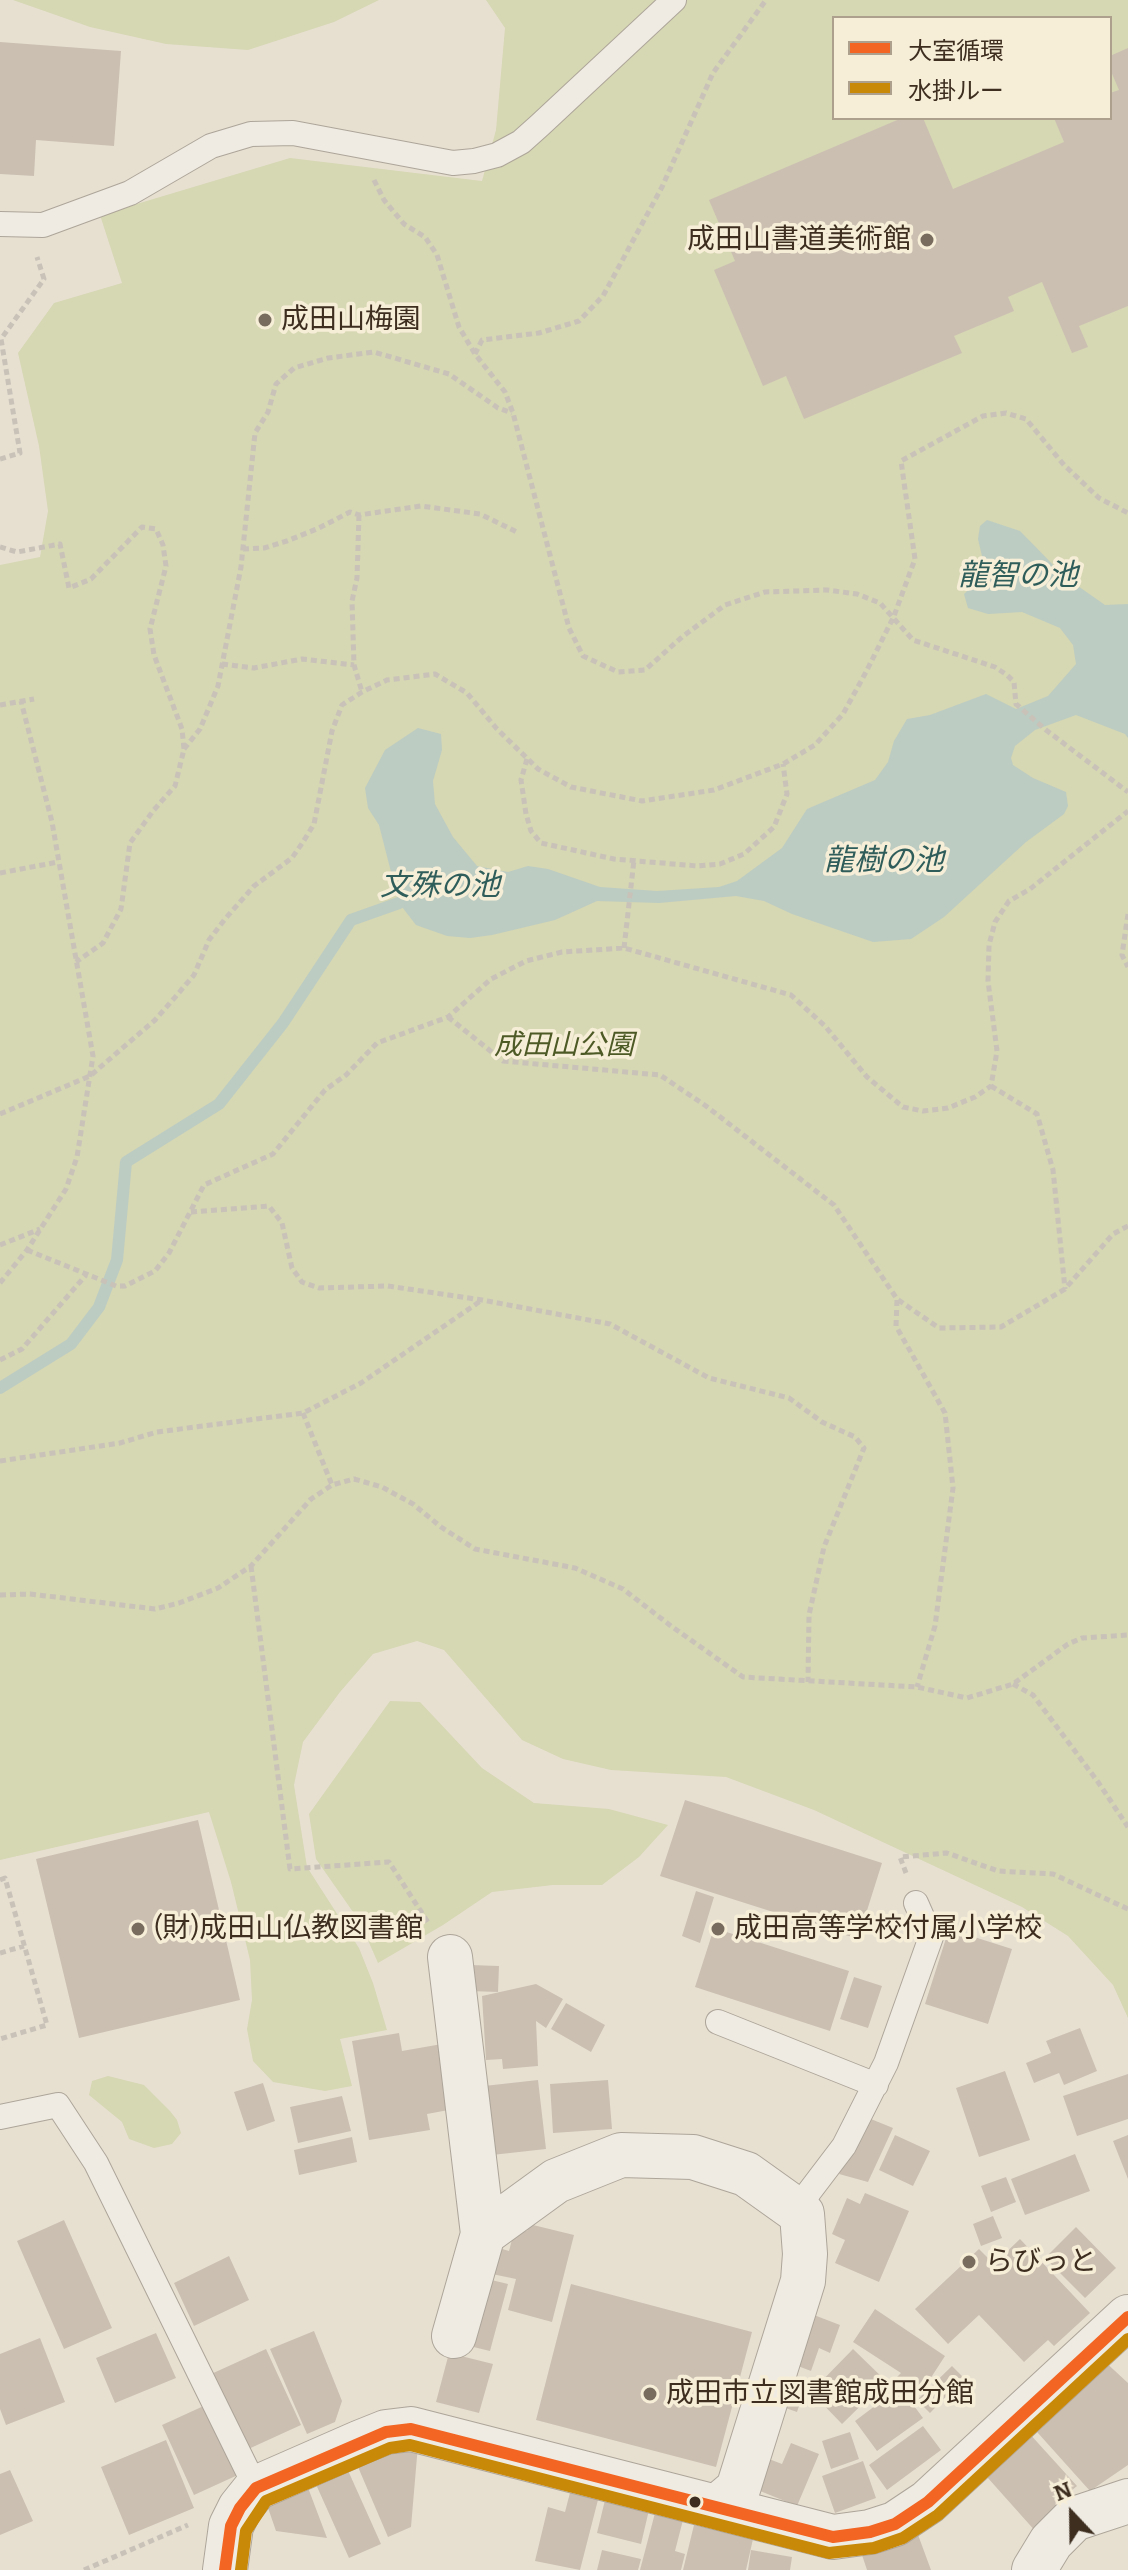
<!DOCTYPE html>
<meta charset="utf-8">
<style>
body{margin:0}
#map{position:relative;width:1128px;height:2570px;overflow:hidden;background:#e7e0d1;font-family:Bitter,"Noto Sans JP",serif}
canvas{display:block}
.legend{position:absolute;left:832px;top:16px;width:280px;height:104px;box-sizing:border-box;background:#f7eed8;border:2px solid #ada18e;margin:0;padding:10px 14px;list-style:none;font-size:24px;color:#3d2e20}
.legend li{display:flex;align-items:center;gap:16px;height:40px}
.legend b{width:40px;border:2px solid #ada18e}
.north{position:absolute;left:1032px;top:2474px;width:80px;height:80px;-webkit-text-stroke:6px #f7eed8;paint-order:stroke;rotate:338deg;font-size:22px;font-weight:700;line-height:32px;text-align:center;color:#3d2e20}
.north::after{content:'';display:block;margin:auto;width:28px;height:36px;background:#3d2e20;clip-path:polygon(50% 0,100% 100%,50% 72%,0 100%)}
</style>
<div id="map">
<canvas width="1128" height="2570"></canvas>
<ul class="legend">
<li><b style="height:10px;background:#f26522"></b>大室循環</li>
<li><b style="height:10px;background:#c88808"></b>水掛ルー</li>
</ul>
<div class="north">N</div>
</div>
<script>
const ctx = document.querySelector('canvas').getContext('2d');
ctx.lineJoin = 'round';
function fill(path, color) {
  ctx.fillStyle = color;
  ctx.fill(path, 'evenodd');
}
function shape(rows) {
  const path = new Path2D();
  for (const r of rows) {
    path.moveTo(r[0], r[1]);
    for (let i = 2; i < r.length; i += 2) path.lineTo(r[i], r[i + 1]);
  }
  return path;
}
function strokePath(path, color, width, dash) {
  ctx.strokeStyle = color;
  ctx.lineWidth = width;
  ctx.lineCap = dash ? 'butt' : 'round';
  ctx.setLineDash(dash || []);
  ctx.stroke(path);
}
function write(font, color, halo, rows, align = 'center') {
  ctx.font = font + ' Bitter,"Noto Sans JP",serif';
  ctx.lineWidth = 7;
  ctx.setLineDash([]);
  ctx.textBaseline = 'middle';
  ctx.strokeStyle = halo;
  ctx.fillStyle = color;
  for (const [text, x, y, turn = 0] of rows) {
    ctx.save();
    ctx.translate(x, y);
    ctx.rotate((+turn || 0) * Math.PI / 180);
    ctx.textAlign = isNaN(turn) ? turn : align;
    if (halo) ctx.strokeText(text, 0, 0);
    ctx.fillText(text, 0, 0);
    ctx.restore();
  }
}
fill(shape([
 [13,0,379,0,334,22,248,50,166,44,90,27],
 [486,0,1128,0,1128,2018,1113,1985,1068,1936,1022,1907,814,1810,726,1777,611,1770,563,1759,522,1740,444,1650,417,1641,373,1654,340,1692,303,1742,294,1785,307,1867,359,1948,373,1983,387,2030,340,2039,352,2086,325,2091,273,2082,253,2061,247,2029,252,2000,250,1960,231,1882,209,1812,0,1860,0,565,40,557,48,511,39,446,18,353,54,303,122,283,100,215,290,158,482,181,496,130,505,28],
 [834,18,1110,18,1110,118,834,118],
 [390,1701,420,1702,482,1768,534,1803,609,1809,668,1825,639,1857,602,1885,553,1885,492,1892,443,1925,378,1963,360,1922,316,1859,309,1814],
 [108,2076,144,2085,170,2111,177,2120,181,2133,172,2144,154,2148,129,2139,122,2122,89,2095,92,2081]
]), '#d6d7b3');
fill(shape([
 [987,520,1020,531,1065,577,1105,605,1128,604,1128,738,1125,734,1076,715,1035,730,1015,746,1011,758,1013,765,1033,778,1066,792,1068,806,1064,814,1026,842,944,917,911,939,873,942,792,914,764,901,736,896,659,903,597,901,555,920,492,935,470,938,447,936,416,925,399,903,379,825,368,808,365,788,385,750,418,728,441,734,442,750,433,781,435,804,453,837,477,866,508,872,528,866,548,869,600,887,657,891,719,887,737,881,782,848,807,809,875,780,888,762,894,741,907,719,930,715,986,694,1016,709,1048,696,1076,664,1073,645,1060,628,1022,612,988,614,968,608,964,594,977,581,985,569,978,539,980,526]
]), '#bcccc2');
strokePath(shape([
 [0,1388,71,1344,99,1307,117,1260,126,1162,219,1104,283,1023,351,920,399,903]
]), '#bcccc2', 12);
fill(shape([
 [0,42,121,51,114,146,36,140,34,176,0,174],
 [1128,48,1128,306,1079,326,1088,347,1072,353,1042,282,1008,297,1014,311,954,336,962,353,804,419,786,376,763,386,714,270,735,261,709,200,902,118,923,118,953,189,1064,142,1054,118,1110,118,1110,93,1119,90,1110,69,1110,56],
 [685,1800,882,1863,858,1939,660,1876],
 [198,1820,240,2000,79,2038,36,1859],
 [696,1891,714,1897,700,1943,682,1936],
 [714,1928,849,1971,830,2031,695,1987],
 [949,1929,1012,1949,988,2024,925,2004],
 [470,1965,499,1966,498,1992,469,1991],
 [854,1977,882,1986,868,2028,840,2019],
 [536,1984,563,1999,546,2028,536,2021,538,2066,503,2069,502,2059,486,2060,482,1996],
 [566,2003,605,2025,591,2052,551,2029],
 [1080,2028,1097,2071,1064,2085,1059,2073,1034,2083,1026,2063,1051,2053,1046,2041],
 [399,2033,402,2051,442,2044,454,2109,427,2114,430,2130,369,2140,352,2041],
 [1005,2071,1030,2140,979,2157,956,2088],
 [1128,2074,1128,2119,1077,2136,1063,2096],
 [538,2080,546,2149,492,2155,484,2086],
 [608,2080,612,2129,553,2133,550,2084],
 [263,2083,275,2121,247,2131,234,2092],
 [342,2096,351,2131,298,2143,290,2107],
 [866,2117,893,2128,868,2182,839,2174],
 [895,2135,930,2151,913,2186,879,2170],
 [1128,2135,1128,2179,1113,2141],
 [352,2137,357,2162,299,2175,294,2150],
 [1075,2154,1090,2191,1025,2215,1011,2179],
 [1006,2177,1016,2202,991,2212,981,2186],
 [865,2193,909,2211,879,2282,835,2263,845,2240,832,2234,847,2198,860,2204],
 [993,2216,1002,2238,981,2246,973,2224],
 [64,2220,112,2328,64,2349,17,2241],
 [529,2224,574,2235,552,2322,508,2310,516,2279,492,2274,499,2248,509,2251,515,2228,527,2231],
 [1076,2227,1116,2268,1085,2298,1045,2258],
 [1020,2239,1090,2313,1054,2346,1048,2340,1024,2362,979,2315,948,2344,915,2309,979,2249,994,2264],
 [229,2256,249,2300,194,2326,174,2283],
 [479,2277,508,2284,490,2351,461,2344],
 [571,2284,752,2332,716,2467,536,2420],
 [875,2309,945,2356,921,2393,897,2377,901,2373,853,2342],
 [801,2310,840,2325,830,2353,819,2348,811,2371,782,2360],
 [314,2331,342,2401,335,2422,307,2434,270,2349],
 [156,2333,176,2378,115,2403,96,2358],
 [40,2338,65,2402,6,2425,0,2409,0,2354],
 [266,2349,301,2425,244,2451,209,2375],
 [853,2349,886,2381,842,2424,811,2392],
 [449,2353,493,2364,479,2413,436,2402],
 [1101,2358,1128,2383,1128,2465,1090,2491,1029,2423],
 [952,2366,964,2378,930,2413,917,2400],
 [781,2373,807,2382,797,2412,771,2403],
 [900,2387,923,2418,877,2451,855,2421],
 [208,2404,240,2474,194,2495,162,2425],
 [923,2426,941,2450,887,2490,869,2465],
 [850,2432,859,2459,831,2469,822,2441],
 [1028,2432,1077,2486,1055,2504,1061,2511,1037,2533,979,2468],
 [166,2440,194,2508,129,2535,101,2467],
 [791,2443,819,2454,797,2506,743,2484,756,2454,782,2464],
 [418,2445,411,2527,388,2537,355,2460],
 [863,2461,876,2498,835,2513,822,2476],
 [346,2466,381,2544,349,2558,314,2480],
 [10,2470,33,2521,0,2535,0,2474],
 [307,2485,327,2538,276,2531,267,2505],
 [572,2485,600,2492,580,2570,535,2561,548,2507,565,2512],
 [605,2500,649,2510,641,2544,597,2533],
 [655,2513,683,2520,675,2551,685,2554,681,2570,640,2570],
 [694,2525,753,2539,746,2570,683,2570],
 [917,2532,931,2570,867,2570,858,2543],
 [602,2550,641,2559,638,2570,597,2570],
 [751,2550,792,2557,790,2570,748,2570]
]), '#cbbfb2');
const lane = shape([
 [0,224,43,225,130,193,211,146,251,134,293,133,453,163,474,161,497,155,521,142,540,125,674,0],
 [718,2022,876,2085],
 [0,2117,58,2105,96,2163,256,2488],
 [802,2214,806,2196,844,2146,886,2063,931,1937,916,1903]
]);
const street = shape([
 [450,1957,483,2234],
 [454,2336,483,2234,556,2181,621,2155,693,2157,746,2174,802,2214,805,2254,803,2281,738,2489,718,2506],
 [225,2570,231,2526,240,2508,256,2488,361,2442,386,2432,411,2429,833,2537,870,2532,895,2524,928,2502,1128,2317],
 [1034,2570,1051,2542,1074,2519,1128,2501]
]);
strokePath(lane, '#ada599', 26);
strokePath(street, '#ada599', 46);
strokePath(shape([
 [374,180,384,200,404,224,425,237,437,255,459,327,475,354,505,392,513,413,569,628,583,656,618,672,645,670,682,637,725,605,765,592,827,590,857,594,880,603,913,640,995,667,1007,675,1014,682,1016,704,1046,730,1128,792],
 [475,354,482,340,539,333,579,321,603,296,662,187,713,73,766,0],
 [0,459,20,453,1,339,44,279,37,257],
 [359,515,357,578,352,601,354,665,362,692],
 [0,547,17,552,60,544,69,588,91,579,142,527,156,529,163,545,166,566,150,629,154,655,182,729,184,749,175,786,153,811,130,843,121,909,103,943,76,962],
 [243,549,264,548,287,541,319,528,350,512,359,515,421,506,480,514,517,532],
 [222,664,254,668,302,659,354,665],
 [0,705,34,699],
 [184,749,200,729,218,686,241,567,255,433,268,412,276,384,294,368,328,358,374,352,449,374,498,408,512,413],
 [527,759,521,780,526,814,531,831,541,843,614,859,697,866,720,864,744,854,774,827,787,794,783,764],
 [0,873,58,862],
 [1128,914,1122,955,1128,967],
 [624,948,634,860],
 [448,1017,503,1061,660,1075,706,1106,834,1205,897,1299,939,1328,1001,1327,1065,1289,1113,1234,1128,1226],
 [991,1086,1037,1114,1053,1170,1065,1289],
 [0,1114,90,1076,155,1020,177,995,194,975,209,940,225,919,254,886,292,858,303,842,314,824,332,731,342,705,362,692,387,680,435,674,467,693,497,729,538,769,571,787,642,801,714,790,783,764,815,745,843,714,866,672,894,616,915,559,901,461,983,416,1006,413,1026,419,1064,465,1099,498,1128,513],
 [191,1212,269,1206,282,1223,292,1268,302,1282,319,1288,388,1286,482,1300,610,1324,709,1378,789,1398,822,1422,855,1437,864,1448,824,1547,809,1615,808,1682],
 [0,1245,40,1229],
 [27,1250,116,1286,125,1286,155,1271,169,1253,204,1185,273,1154,325,1090,346,1075,377,1043,448,1017,491,979,526,961,562,952,624,948,791,995,825,1026,867,1077,903,1107,923,1111,948,1108,975,1097,991,1086,997,1051,988,981,989,945,995,922,1009,901,1030,889,1128,811],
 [0,1283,27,1250,66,1189,77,1157,93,1056,52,822,21,701],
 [897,1300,896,1326,945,1413,953,1488,935,1626,917,1687],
 [0,1360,22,1349,86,1275],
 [303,1413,332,1485],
 [0,1461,120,1443,157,1432,303,1413,361,1383,482,1300],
 [251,1566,290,1869,389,1862,429,1924],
 [0,1595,30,1594,155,1609,179,1603,218,1588,251,1566,311,1499,332,1485,354,1479,382,1487,413,1504,441,1527,475,1549,575,1568,623,1589,671,1626,743,1677,917,1687,967,1698,1013,1684,1068,1644,1082,1638,1128,1635],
 [1013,1684,1033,1695,1098,1782,1128,1827],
 [906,1873,900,1857,947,1853,998,1871,1053,1874,1128,1909],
 [0,1880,5,1878,47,2025,0,2039],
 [0,1953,24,1946],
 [84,2570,188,2525]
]), '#c8c2b9', 5, [6, 4]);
strokePath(lane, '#efebe3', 24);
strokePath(street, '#efebe3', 44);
strokePath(shape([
 [225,2570,231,2526,240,2508,256,2488,386,2432,411,2429,833,2537,870,2532,895,2524,928,2502,1128,2317]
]), '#f26522', 12);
strokePath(shape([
 [241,2570,246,2531,266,2501,390,2448,410,2445,829,2553,874,2548,903,2538,938,2515,1128,2339]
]), '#c88808', 12);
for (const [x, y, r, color] of [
 [927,240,8,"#786c5e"],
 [265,320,8,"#786c5e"],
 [138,1929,8,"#786c5e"],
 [718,1929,8,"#786c5e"],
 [969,2262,8,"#786c5e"],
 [650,2394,8,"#786c5e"],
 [695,2502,7,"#3d2e20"]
]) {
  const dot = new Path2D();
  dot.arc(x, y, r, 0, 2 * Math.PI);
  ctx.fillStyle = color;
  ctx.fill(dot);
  strokePath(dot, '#f7eed8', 3);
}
write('28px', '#3d2e20', '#f7eed8', [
 ["成田山書道美術館",911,240,"right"],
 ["成田山梅園",281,320],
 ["(財)成田山仏教図書館",154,1929],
 ["成田高等学校付属小学校",734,1929],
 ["らびっと",985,2262],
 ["成田市立図書館成田分館",666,2394]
], 'left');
write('italic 28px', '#4d5a26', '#f7eed8', [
 ["成田山公園",564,1046]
]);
write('italic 30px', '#2f5d5a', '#f7eed8', [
 ["龍智の池",1018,577],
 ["龍樹の池",884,862],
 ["文殊の池",440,887]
]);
</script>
